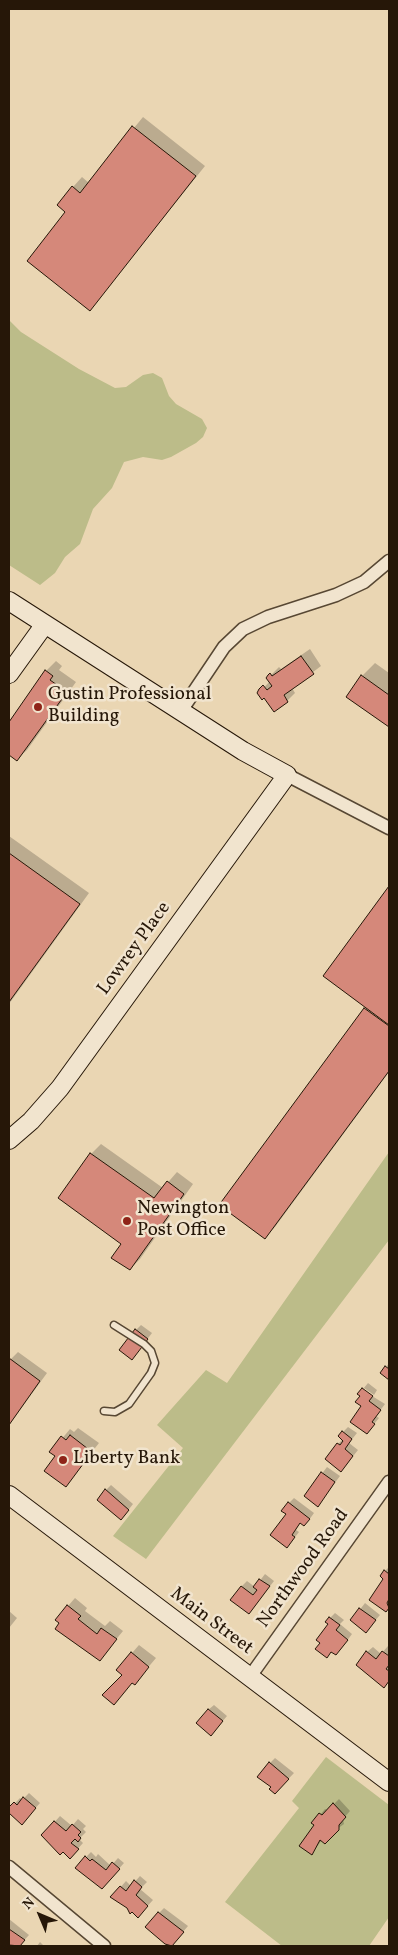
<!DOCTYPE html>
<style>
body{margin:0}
#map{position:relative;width:398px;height:1955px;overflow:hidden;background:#ead6b3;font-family:Vollkorn,serif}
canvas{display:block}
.frame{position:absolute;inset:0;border:10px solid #261708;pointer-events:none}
.north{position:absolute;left:15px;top:1890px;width:50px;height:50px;-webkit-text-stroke:4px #f1e4ce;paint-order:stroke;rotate:315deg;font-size:14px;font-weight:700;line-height:20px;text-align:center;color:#261708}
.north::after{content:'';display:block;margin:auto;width:18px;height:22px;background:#261708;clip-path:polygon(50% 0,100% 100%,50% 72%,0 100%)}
</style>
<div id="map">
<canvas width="398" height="1955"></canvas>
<div class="frame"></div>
<div class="north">N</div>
</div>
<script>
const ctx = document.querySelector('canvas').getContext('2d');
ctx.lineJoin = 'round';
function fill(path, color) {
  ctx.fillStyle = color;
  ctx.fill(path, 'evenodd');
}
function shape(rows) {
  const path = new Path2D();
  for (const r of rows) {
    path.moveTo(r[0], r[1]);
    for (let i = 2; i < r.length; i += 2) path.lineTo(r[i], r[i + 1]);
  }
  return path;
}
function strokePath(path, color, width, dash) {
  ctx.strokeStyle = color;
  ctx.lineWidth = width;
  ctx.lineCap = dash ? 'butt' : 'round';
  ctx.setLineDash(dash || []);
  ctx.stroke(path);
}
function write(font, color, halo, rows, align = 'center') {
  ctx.font = font + ' Vollkorn,serif';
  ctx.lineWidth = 5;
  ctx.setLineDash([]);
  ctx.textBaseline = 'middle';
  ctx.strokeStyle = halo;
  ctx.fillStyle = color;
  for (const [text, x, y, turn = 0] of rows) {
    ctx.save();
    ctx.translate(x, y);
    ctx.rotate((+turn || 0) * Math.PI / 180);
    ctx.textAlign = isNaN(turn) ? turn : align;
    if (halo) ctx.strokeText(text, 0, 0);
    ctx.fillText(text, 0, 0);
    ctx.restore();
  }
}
fill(shape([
 [9,320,21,332,79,369,115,388,126,387,143,375,153,373,162,378,169,396,176,404,202,419,207,428,203,437,196,443,171,457,162,460,143,457,124,462,112,488,93,509,80,544,65,557,55,573,40,585,9,565],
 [389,1152,389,1240,146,1559,113,1536,183,1448,157,1425,206,1370,227,1383],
 [326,1757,389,1805,389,1917,369,1946,282,1946,225,1902,299,1808,292,1801]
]), '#bcbc89');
fill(shape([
 [143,117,205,166,90,309,67,211,73,187,82,177,89,183],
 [310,649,321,666,292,688,295,693,287,701,259,693,270,681,268,678,279,667,281,669],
 [56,661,62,666,59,670,76,682,27,750,17,759,9,754,9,722,46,671],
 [375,663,389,673,389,726,348,697,362,676],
 [9,836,89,893,9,1004],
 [389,888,389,1072,275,1227,265,1237,221,1204,367,1007,325,975],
 [101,1144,163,1188,177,1172,193,1184,140,1259,130,1269,123,1244,59,1198,91,1154],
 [141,1325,152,1333,137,1353,136,1330],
 [18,1352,47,1373,9,1425,9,1361],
 [389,1363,389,1378,382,1373],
 [368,1383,377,1390,374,1395,364,1388,364,1391,385,1404,376,1416,379,1418,367,1433,362,1396,359,1394],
 [348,1427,357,1433,349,1443,358,1450,346,1465,338,1444,343,1439,343,1432],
 [78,1428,99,1443,66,1485,56,1456,51,1452,70,1429,74,1432],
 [327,1467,340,1476,318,1505,305,1496],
 [111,1485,133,1504,126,1513,106,1490],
 [294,1498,314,1513,309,1520,301,1522,296,1530,299,1532,292,1541,288,1514,289,1503],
 [389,1567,389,1607,386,1611,385,1571],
 [265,1574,274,1581,249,1613,242,1586,247,1581,255,1587],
 [75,1598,87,1608,85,1611,105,1626,110,1621,123,1631,100,1659,68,1606],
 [365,1603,380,1615,366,1631,352,1620],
 [9,1611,17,1618,9,1628],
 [335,1613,344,1620,340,1624,352,1634,341,1649,322,1643,330,1618],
 [139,1645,156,1658,135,1683,124,1675,132,1653],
 [388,1646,389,1680,384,1686,367,1652,373,1647,381,1654],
 [214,1705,227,1716,216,1729,208,1710],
 [275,1758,294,1773,275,1793,270,1763],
 [29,1793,40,1803,22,1823,9,1809,20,1798,22,1800],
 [339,1799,350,1811,343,1819,344,1824,322,1840,311,1854,316,1825,313,1823,325,1809,328,1810],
 [60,1816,72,1826,78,1819,86,1826,83,1829,86,1832,79,1839,83,1843,75,1852,43,1835],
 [91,1852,96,1857,98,1854,111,1866,118,1858,124,1863,107,1882,86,1857],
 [140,1876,147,1882,140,1889,153,1900,143,1911,128,1908,112,1897,126,1881,131,1886],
 [164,1908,188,1926,176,1940,159,1913],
 [9,1919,29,1935,19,1946,12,1946,9,1944],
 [40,1942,44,1946,37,1946]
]), '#0003');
const building = shape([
 [132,126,196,176,90,311,27,261,65,212,57,205,72,186,80,193,132,126],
 [301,656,314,674,284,695,288,702,274,712,264,698,262,700,257,693,259,689,263,685,267,690,272,686,266,678,268,675,270,673,272,676,301,656],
 [45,670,53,676,50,680,67,692,17,761,9,755,9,722,45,670],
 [361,675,389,695,389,727,346,697,361,675],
 [9,853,80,904,9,1002,9,853],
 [389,886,389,1025,323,976,389,886],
 [364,1008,389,1026,389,1071,265,1239,219,1205,364,1008],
 [90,1153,154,1198,167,1181,184,1194,130,1270,111,1258,121,1244,58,1198,90,1153],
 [135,1329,148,1339,132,1360,119,1350,135,1329],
 [9,1358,40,1381,9,1425,9,1358],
 [385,1366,389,1369,389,1380,380,1373,385,1366],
 [362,1388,373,1396,369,1401,381,1410,372,1422,375,1424,367,1434,350,1422,361,1406,355,1402,360,1396,357,1394,362,1388],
 [342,1431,352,1439,345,1449,353,1456,341,1472,325,1459,337,1443,340,1445,343,1441,338,1436,342,1431],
 [70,1435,92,1452,66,1487,44,1471,55,1456,49,1452,61,1436,66,1440,70,1435],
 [321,1472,335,1482,318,1507,304,1496,321,1472],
 [105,1489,129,1510,121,1520,97,1500,105,1489],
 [288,1502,310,1519,304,1526,300,1523,292,1535,295,1537,287,1548,270,1535,286,1514,281,1511,288,1502],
 [384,1570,389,1574,389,1599,387,1603,389,1608,386,1612,369,1600,383,1579,380,1576,384,1570],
 [259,1579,270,1586,249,1614,230,1600,241,1586,253,1595,257,1590,253,1587,259,1579],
 [67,1605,81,1616,78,1619,97,1634,101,1628,117,1639,100,1661,55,1629,59,1623,55,1620,67,1605],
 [359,1608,376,1620,366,1633,350,1620,359,1608],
 [329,1617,340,1625,336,1630,348,1640,336,1655,331,1652,327,1658,315,1649,320,1643,316,1640,328,1624,325,1622,329,1617],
 [366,1651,376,1659,382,1651,389,1656,389,1665,386,1669,389,1671,389,1681,384,1688,356,1665,366,1651],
 [131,1652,149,1667,135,1685,132,1683,114,1705,102,1695,122,1675,116,1670,131,1652],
 [208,1709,223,1721,211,1736,196,1723,208,1709],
 [269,1762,289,1779,275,1794,269,1789,271,1787,257,1777,269,1762],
 [23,1797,36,1808,22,1825,9,1813,9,1807,14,1802,17,1805,23,1797],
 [333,1803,346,1817,339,1825,339,1830,325,1844,320,1840,312,1855,299,1846,314,1825,311,1823,319,1813,322,1815,333,1803],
 [54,1821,66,1831,72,1824,81,1832,78,1835,81,1838,78,1842,75,1839,71,1843,79,1849,70,1859,63,1852,60,1855,41,1835,54,1821],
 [85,1856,90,1861,92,1859,106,1870,112,1862,120,1869,102,1889,75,1868,85,1856],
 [134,1880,142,1887,136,1895,148,1906,138,1918,132,1912,130,1914,127,1908,110,1897,120,1886,126,1891,134,1880],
 [158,1912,184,1932,172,1946,165,1944,145,1927,158,1912],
 [9,1929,25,1940,20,1946,9,1945,9,1929]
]);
fill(building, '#d5887a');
strokePath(building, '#261708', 1);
const lane = shape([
 [104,1411,115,1412,129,1404,151,1373,155,1363,151,1351,144,1344,114,1325]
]);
const street = shape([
 [181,711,224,647,243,629,268,617,336,595,364,582,389,561],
 [287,775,389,828],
 [249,1678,389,1482],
 [9,1867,104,1946]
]);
const secondary = shape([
 [9,601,243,751,287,775,60,1088,31,1121,9,1140],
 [9,674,45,624],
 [9,1495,389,1782]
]);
strokePath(lane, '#574733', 9);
strokePath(street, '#574733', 15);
strokePath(secondary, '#261708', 20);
strokePath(lane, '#f1e4ce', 6);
strokePath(street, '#f1e4ce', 12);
strokePath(secondary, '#f1e4ce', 18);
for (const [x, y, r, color] of [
 [38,707,5,"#8f2418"],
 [127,1221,5,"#8f2418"],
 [63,1460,5,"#8f2418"]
]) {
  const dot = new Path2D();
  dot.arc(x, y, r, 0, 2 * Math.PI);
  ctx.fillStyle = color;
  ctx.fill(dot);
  strokePath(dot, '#f1e4ce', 2);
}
write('19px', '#261708', '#f1e4ce', [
 ["Gustin Professional",48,696],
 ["Building",48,718],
 ["Newington",137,1210],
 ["Post Office",137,1232],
 ["Liberty Bank",73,1460]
], 'left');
write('19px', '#261708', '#f1e4ce', [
 ["Lowrey Place",135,949,-54],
 ["Northwood Road",304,1569,-54],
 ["Main Street",211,1622,37]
]);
</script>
